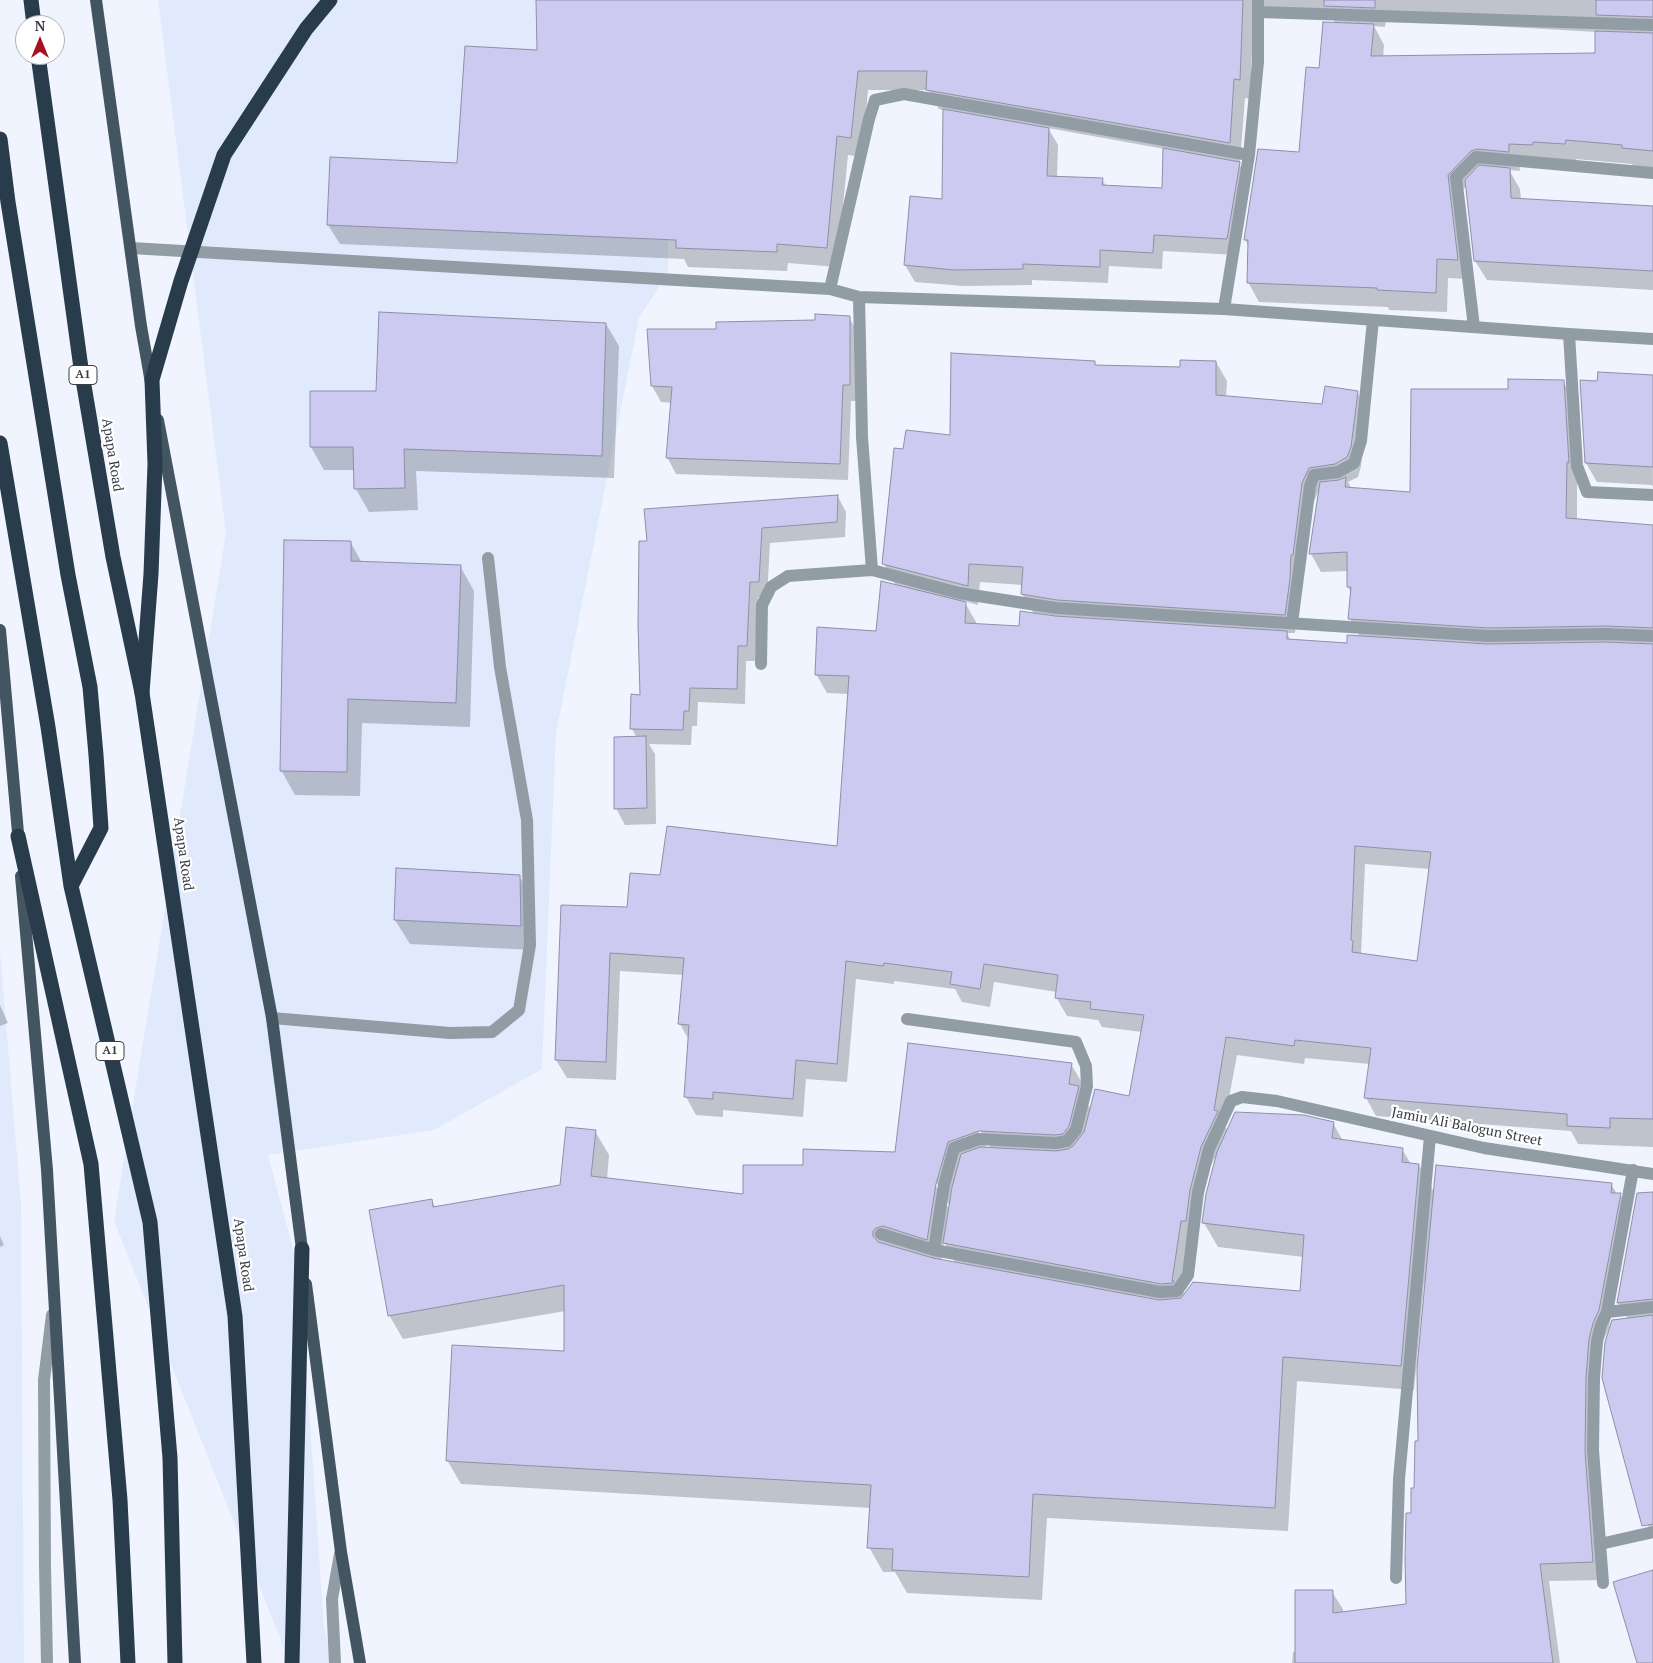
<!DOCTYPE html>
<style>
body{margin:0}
#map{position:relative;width:1653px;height:1663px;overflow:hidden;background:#eff4fe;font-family:"PT Serif",serif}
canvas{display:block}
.north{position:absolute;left:15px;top:15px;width:50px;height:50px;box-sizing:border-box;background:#fff;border:1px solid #afb1b5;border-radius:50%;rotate:0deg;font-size:14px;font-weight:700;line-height:20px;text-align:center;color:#383d46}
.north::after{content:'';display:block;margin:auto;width:18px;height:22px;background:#a71022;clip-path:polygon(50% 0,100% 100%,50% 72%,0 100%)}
</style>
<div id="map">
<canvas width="1653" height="1663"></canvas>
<div class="north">N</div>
</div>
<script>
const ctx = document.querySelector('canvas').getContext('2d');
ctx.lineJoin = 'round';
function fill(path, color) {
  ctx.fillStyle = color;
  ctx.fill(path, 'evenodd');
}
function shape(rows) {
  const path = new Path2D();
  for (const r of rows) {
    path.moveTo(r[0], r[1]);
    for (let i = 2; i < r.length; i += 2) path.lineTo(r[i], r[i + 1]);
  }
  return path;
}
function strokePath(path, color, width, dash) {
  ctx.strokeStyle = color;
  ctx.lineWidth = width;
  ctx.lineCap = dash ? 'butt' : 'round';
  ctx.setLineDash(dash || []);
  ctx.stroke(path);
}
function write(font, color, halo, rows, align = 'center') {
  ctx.font = font + ' "PT Serif",serif';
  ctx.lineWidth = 4.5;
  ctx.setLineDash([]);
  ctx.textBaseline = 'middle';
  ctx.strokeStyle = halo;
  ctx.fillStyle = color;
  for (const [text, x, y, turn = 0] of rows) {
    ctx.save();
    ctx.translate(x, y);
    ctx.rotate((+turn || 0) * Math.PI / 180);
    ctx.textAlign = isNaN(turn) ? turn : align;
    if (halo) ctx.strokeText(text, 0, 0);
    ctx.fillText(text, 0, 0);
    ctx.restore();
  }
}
fill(shape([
 [158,0,655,0,670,85,668,273,639,318,556,733,542,1069,434,1130,268,1155,300,1275,324,1628,333,1663,290,1663,114,1221,226,533],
 [0,950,21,1204,24,1663,0,1663]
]), '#e1eafd');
fill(shape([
 [537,0,1653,0,1653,169,1634,167,1632,164,1576,159,1576,163,1519,163,1520,171,1509,170,1520,189,1521,200,1653,207,1653,290,1487,280,1475,261,1466,186,1461,191,1468,279,1448,278,1447,312,1389,310,1388,307,1259,302,1248,282,1249,247,1245,239,1300,153,1320,70,1336,24,1333,19,1254,7,1250,99,1245,98,1240,162,1238,162,1248,179,1236,255,1163,251,1162,269,1109,266,1108,283,1032,280,1032,285,964,286,915,282,905,265,911,197,943,200,944,110,939,109,928,90,868,90,862,157,848,155,837,267,788,263,787,271,688,267,684,259,340,244,328,225,458,164,538,52],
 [1386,20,1597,32,1596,55,1383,58,1384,45,1374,26,1385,27],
 [1048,128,1165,149,1163,190,1106,186,1102,179,1057,177,1058,145],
 [849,317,858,334,858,401,851,401,848,480,676,474,667,457,672,403,661,402,652,386,718,331],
 [606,324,619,346,614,478,416,471,418,510,369,512,356,489,355,470,324,470,311,447,377,392],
 [1094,362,1096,366,1181,368,1216,362,1227,381,1226,398,1323,406,1357,392,1368,411,1361,466,1358,477,1348,482,1352,489,1411,493,1509,391,1563,381,1574,400,1577,481,1577,520,1653,526,1653,1147,1578,1144,1571,1131,1376,1116,1366,1098,1370,1064,1305,1058,1304,1064,1237,1055,1224,1125,1228,1131,1333,1123,1343,1141,1402,1149,1411,1164,1419,1165,1434,1192,1611,1184,1617,1194,1620,1194,1630,1212,1609,1328,1603,1341,1595,1396,1603,1580,1549,1581,1560,1663,1292,1663,1293,1652,1296,1652,1332,1592,1343,1609,1343,1613,1408,1605,1413,1515,1419,1442,1426,1283,1424,1283,1414,1390,1297,1381,1288,1531,1047,1518,1042,1600,907,1593,895,1572,883,1572,869,1547,871,1508,461,1484,447,1460,565,1352,565,1311,403,1339,389,1315,431,1200,436,1208,561,1186,595,1131,609,1155,607,1179,744,1196,804,1166,896,1154,1071,1064,1085,1088,1084,1098,1091,1110,1130,1098,1142,1032,1102,1027,1098,1020,1067,1016,1056,997,1057,992,994,982,990,1007,962,1002,955,989,894,981,894,984,856,979,847,1082,806,1079,803,1117,723,1110,723,1117,696,1115,686,1097,689,1040,680,1024,684,975,620,971,616,1080,567,1078,556,1060,628,909,661,876,838,847,849,694,827,693,816,674,877,633,896,586,884,564,904,451,951,437],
 [1320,488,1311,554,1321,572,1348,571,1348,587,1351,593,1350,619,1360,637,1348,645,1291,641,1287,633,1295,633,1313,503],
 [980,582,1023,585,1022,594,1034,614,1020,627,976,625,976,622,964,601,978,605],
 [1365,864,1430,869,1418,963,1361,955],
 [977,1125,991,1149,988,1149,975,1126],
 [1215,1157,1216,1158,1204,1223,1218,1247,1304,1257,1301,1292,1183,1297,1192,1239,1211,1166],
 [934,1178,950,1206,950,1211,932,1179],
 [944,1242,956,1264,941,1261],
 [1652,371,1653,487,1652,485,1597,482,1586,463,1581,382,1599,382,1652,376],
 [838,497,846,512,845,537,770,543,767,597,758,597,755,661,746,661,745,704,698,702,697,726,692,726,691,745,649,744,655,754,656,824,625,825,616,808,637,738,632,729,641,696,648,542],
 [351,543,362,563,460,566,474,591,470,727,362,723,360,796,295,795,281,770],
 [519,876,534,900,535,950,410,944,395,920],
 [0,1005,8,1023,0,1026],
 [1653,1193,1653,1529,1650,1529,1640,1512,1628,1319,1618,1303],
 [0,1236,4,1245,0,1247]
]), '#0003');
const building = shape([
 [536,0,1243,0,1240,80,1234,79,1230,143,926,90,927,71,858,71,851,138,837,136,827,248,777,244,777,252,676,248,676,240,327,225,330,157,457,163,465,46,537,50,536,0],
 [1324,0,1375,0,1375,8,1324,6,1324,0],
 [1596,0,1653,0,1653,17,1596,15,1596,0],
 [1323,22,1374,24,1371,56,1595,53,1595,31,1653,33,1653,151,1622,148,1622,145,1566,140,1565,144,1533,142,1533,145,1509,144,1509,152,1477,149,1471,151,1448,175,1458,260,1437,259,1436,293,1377,290,1377,288,1247,283,1248,240,1244,240,1258,149,1299,152,1306,67,1319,68,1323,22],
 [943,109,1049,128,1047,176,1103,178,1102,185,1162,188,1163,148,1240,162,1227,239,1154,235,1153,253,1100,250,1100,267,1023,264,1023,269,954,270,904,265,910,196,942,199,943,109],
 [1479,165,1510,168,1511,198,1653,206,1653,271,1474,261,1465,180,1479,165],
 [379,312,606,323,602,456,404,449,405,488,354,489,353,447,310,447,310,391,376,391,379,312],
 [815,314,850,316,850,385,843,385,840,464,666,458,672,387,651,386,647,329,716,329,716,322,815,320,815,314],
 [951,353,1095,361,1095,365,1180,367,1180,360,1216,361,1216,395,1322,404,1325,386,1358,391,1351,447,1347,457,1335,464,1309,468,1302,483,1293,555,1291,555,1290,579,1285,615,1057,600,1021,594,1023,567,969,564,968,586,882,564,894,448,903,449,906,430,950,435,951,353],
 [1598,372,1653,375,1653,467,1585,463,1580,380,1597,381,1598,372],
 [1508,379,1564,380,1569,463,1567,462,1566,518,1653,525,1653,628,1606,626,1488,628,1348,619,1351,587,1347,587,1347,552,1309,554,1320,482,1339,480,1346,477,1345,487,1410,492,1411,389,1508,389,1508,379],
 [838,495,837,522,762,528,759,582,750,582,747,646,738,646,737,689,690,688,689,711,684,711,683,730,630,729,631,694,640,695,638,625,639,541,647,541,644,509,838,495],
 [284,540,351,541,351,561,461,565,456,703,348,699,347,772,280,771,284,540],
 [881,581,966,602,965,623,1019,626,1020,611,1055,616,1287,631,1287,639,1347,643,1347,635,1487,644,1606,642,1653,644,1653,1119,1610,1118,1610,1128,1567,1126,1567,1114,1364,1098,1371,1048,1295,1040,1294,1046,1226,1037,1214,1110,1218,1111,1201,1147,1190,1190,1186,1221,1181,1221,1172,1281,1174,1281,1173,1283,1161,1284,943,1243,952,1187,961,1154,980,1147,1056,1151,1068,1149,1073,1146,1084,1132,1095,1089,1129,1096,1144,1015,1090,1009,1091,1002,1055,998,1058,975,984,964,980,989,950,984,952,972,884,963,883,966,846,961,837,1064,796,1060,793,1099,713,1092,713,1099,684,1097,689,1025,678,1024,684,958,610,953,606,1062,555,1060,561,905,627,907,630,873,660,875,667,826,837,846,849,676,815,675,817,627,876,631,881,581],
 [1355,846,1431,852,1417,961,1352,952,1353,941,1351,940,1355,846],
 [646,736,647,808,614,809,614,737,646,736],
 [396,868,520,875,521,926,394,920,396,868],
 [908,1043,1072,1063,1069,1084,1079,1086,1069,1126,1063,1134,1055,1135,979,1131,948,1142,936,1184,927,1240,883,1226,876,1228,873,1231,873,1236,878,1242,933,1258,1159,1300,1181,1298,1193,1282,1300,1291,1304,1235,1202,1223,1206,1194,1217,1152,1235,1112,1304,1115,1334,1122,1332,1138,1403,1148,1402,1162,1419,1164,1401,1366,1283,1357,1275,1508,1033,1494,1029,1577,892,1570,893,1549,867,1548,871,1485,446,1461,452,1345,564,1351,564,1285,388,1316,369,1210,432,1199,433,1207,560,1185,566,1127,596,1130,591,1176,743,1194,743,1165,803,1165,803,1149,895,1152,908,1043],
 [1436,1165,1612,1183,1611,1193,1621,1193,1599,1310,1593,1323,1589,1339,1586,1377,1585,1451,1593,1562,1540,1564,1553,1663,1295,1663,1295,1590,1333,1590,1333,1613,1406,1604,1405,1557,1406,1513,1411,1513,1411,1488,1414,1488,1415,1441,1418,1441,1417,1367,1436,1165],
 [1653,1192,1653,1299,1617,1303,1637,1193,1653,1192],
 [1653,1315,1653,1524,1642,1526,1602,1378,1605,1342,1612,1320,1653,1315],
 [1653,1570,1653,1663,1637,1663,1613,1582,1653,1570]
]);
fill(building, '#cdcaf1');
strokePath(building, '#908ea7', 1);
strokePath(shape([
 [1259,12,1653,25],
 [131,248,830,289,859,297,1224,309,1569,334,1653,339],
 [830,289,869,119,875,100,904,94,1249,155],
 [859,297,862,437,872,570],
 [1224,309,1249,155,1258,62,1258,0],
 [1474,327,1456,177,1476,157,1653,173],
 [1569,334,1577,466,1587,492,1653,495],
 [1292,623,1310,486,1314,475,1338,472,1354,463,1361,441,1373,320],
 [761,664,762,605,771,587,788,576,872,570,959,593,1056,608,1488,636,1606,634,1653,636],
 [272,1018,450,1033,492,1032,519,1010,530,945,527,820,500,667,488,558],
 [907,1019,1076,1042,1086,1066,1087,1086,1076,1130,1067,1141,1056,1143,979,1139,954,1148,944,1185,934,1250],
 [881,1234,934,1250,1160,1292,1177,1291,1188,1275,1198,1192,1209,1149,1231,1101,1242,1097,1277,1101,1484,1148,1653,1174],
 [1607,1312,1653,1307],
 [1600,1544,1653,1532],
 [1396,1578,1399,1479,1430,1136],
 [1603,1583,1593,1450,1594,1378,1597,1341,1601,1325,1607,1312,1633,1170],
 [47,1663,45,1566,44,1380,52,1315],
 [335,1663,332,1599,340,1554]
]), '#929ca4', 12);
strokePath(shape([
 [96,0,141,326,151,383],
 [158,420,272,1018,303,1257],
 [0,630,19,844],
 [21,876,47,1170,75,1663],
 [306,1284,341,1552,360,1663]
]), '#445562', 12);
strokePath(shape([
 [31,0,34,25],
 [38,55,81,368,113,557,142,693,235,1316,254,1663],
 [0,139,8,202,68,575,90,687,96,755,101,828,71,886],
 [0,443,48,727,71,886,150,1222,170,1458,175,1663],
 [18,836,91,1164,120,1500,128,1663],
 [292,1663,302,1249]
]), '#293c4b', 15);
strokePath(shape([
 [142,693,151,574,155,464,152,380,181,281,224,155,306,29,330,0]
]), '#293c4b', 15);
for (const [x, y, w] of [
 [83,375,28],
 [110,1051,28]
]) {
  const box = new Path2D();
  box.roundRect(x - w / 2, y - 9.5, w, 19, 4);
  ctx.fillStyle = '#fff';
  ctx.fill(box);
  strokePath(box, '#383d46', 1);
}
write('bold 12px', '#383d46', null, [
 ["A1",83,375],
 ["A1",110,1051]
]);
write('14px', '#383d46', '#fff', [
 ["Apapa Road",112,455,81],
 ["Apapa Road",183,854,82],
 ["Jamiu Ali Balogun Street",1467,1127,11],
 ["Apapa Road",243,1255,82]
]);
</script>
